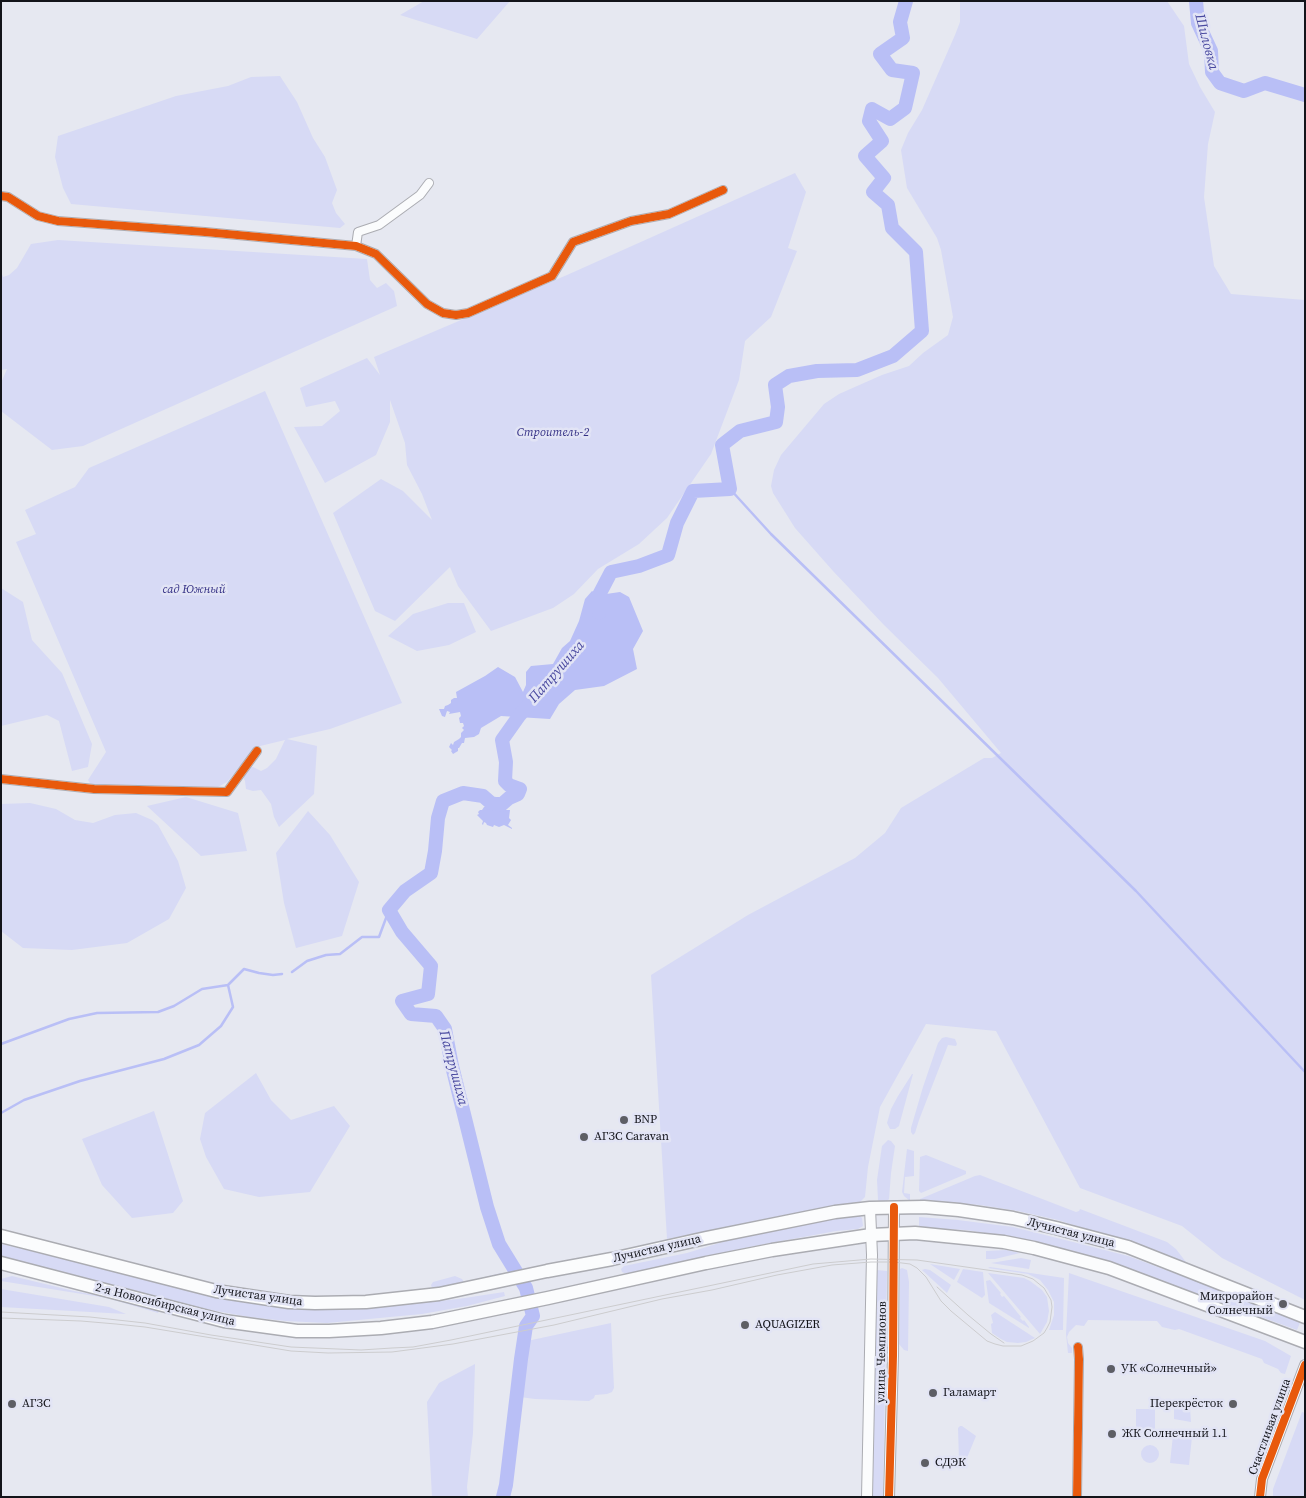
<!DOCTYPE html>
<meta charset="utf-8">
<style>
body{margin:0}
#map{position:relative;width:1306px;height:1498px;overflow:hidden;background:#e6e8f1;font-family:"Source Serif 4",serif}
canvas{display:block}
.frame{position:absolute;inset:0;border:2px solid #13141a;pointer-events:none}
</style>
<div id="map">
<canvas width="1306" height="1498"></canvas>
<div class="frame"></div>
</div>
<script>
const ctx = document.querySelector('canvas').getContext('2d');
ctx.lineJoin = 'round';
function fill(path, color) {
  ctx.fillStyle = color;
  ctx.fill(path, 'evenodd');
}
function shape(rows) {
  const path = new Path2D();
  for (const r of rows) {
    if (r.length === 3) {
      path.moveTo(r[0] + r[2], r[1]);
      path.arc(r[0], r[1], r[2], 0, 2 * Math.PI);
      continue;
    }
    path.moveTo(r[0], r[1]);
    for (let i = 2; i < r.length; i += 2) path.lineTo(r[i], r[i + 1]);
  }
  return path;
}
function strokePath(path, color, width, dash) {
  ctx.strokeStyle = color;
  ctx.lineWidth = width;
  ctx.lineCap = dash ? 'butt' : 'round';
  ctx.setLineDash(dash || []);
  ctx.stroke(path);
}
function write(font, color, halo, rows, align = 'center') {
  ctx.font = font + ' "Source Serif 4",serif';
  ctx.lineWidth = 5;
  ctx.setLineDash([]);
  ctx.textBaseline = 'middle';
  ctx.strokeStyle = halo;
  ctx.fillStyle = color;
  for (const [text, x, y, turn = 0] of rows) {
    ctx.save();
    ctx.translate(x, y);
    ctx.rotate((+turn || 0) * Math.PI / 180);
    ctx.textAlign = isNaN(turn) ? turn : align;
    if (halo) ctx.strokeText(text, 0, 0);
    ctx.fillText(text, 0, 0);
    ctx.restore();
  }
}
fill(shape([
 [424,1,510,1,477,39,400,15],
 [960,1,1167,1,1184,26,1189,64,1200,87,1215,112,1208,144,1204,197,1214,266,1231,294,1305,300,1305,1300,1222,1258,1182,1226,1080,1188,996,1031,926,1024,880,1107,868,1167,865,1197,860,1202,785,1215,667,1239,651,975,748,915,855,858,885,833,901,808,984,758,992,758,1001,753,938,678,883,624,833,571,795,528,773,493,771,486,774,470,781,455,824,404,839,394,882,375,909,366,923,353,948,335,953,317,941,250,937,238,907,188,901,150,908,133,922,110,955,35,960,22],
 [280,76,297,102,313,138,325,157,337,190,332,203,336,213,345,224,340,228,71,204,63,188,55,157,58,136,176,96,228,86,251,77],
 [795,173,806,192,788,248,797,251,771,317,745,341,739,380,711,454,667,518,639,544,598,569,574,594,553,608,491,631,458,586,450,567,395,621,375,611,333,513,381,479,403,491,432,520,422,494,407,465,405,443,390,400,390,422,376,455,325,483,294,427,322,426,340,411,335,401,306,407,300,388,367,358,380,375,374,357,567,275],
 [58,240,367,259,370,280,377,288,386,283,394,291,397,306,83,446,52,450,1,411,1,383,7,369,1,370,1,271,3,277,9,275,17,268,31,244],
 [265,391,402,703,330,729,287,739,317,746,314,794,279,827,274,817,271,804,261,790,253,791,246,789,245,781,242,775,248,767,253,767,261,771,267,768,276,759,285,740,256,747,227,782,218,787,91,785,88,780,106,752,16,542,36,534,25,510,75,487,89,468],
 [1,588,23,602,32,640,62,673,92,744,88,767,72,771,59,721,47,715,1,726],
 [448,603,464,603,476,632,449,645,417,651,388,636,413,614],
 [186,797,238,813,247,851,201,856,147,806],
 [30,803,56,809,75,820,93,823,115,815,136,813,152,820,158,825,178,861,186,888,169,919,127,943,72,950,23,948,1,931,1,804],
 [308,811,330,835,359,882,342,936,296,948,284,903,276,853],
 [946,1037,955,1039,957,1044,956,1046,948,1045,919,1120,915,1133,913,1135,911,1132,911,1128,923,1087,938,1043,942,1038],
 [256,1073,271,1100,291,1120,334,1106,350,1126,310,1192,259,1197,224,1189,206,1157,200,1139,205,1113],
 [912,1074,913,1074,899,1126,895,1129,890,1129,887,1123,891,1109,898,1096],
 [154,1111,183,1201,173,1213,132,1218,102,1185,82,1139],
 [888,1140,891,1141,895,1146,891,1173,889,1199,886,1203,880,1203,878,1200,877,1180,882,1146],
 [907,1149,914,1151,914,1176,905,1177,904,1193,910,1194,910,1201,904,1196,902,1192],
 [926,1155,966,1171,966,1174,921,1193,919,1191,920,1157],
 [980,1175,1076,1212,1079,1211,1080,1209,1167,1242,1176,1249,1189,1266,1092,1231,1058,1220,1018,1211,980,1205,945,1202,920,1202,920,1199,975,1176],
 [859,1215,862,1218,863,1226,858,1229,836,1231,749,1247,627,1274,622,1272,621,1269,624,1266,687,1253,729,1240,835,1218],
 [919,1217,958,1220,1013,1227,1077,1243,1128,1256,1301,1320,1297,1330,1113,1263,1021,1239,966,1230,919,1228],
 [1,1244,221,1296,313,1308,360,1309,458,1299,504,1292,505,1296,467,1306,422,1314,327,1323,286,1321,249,1317,206,1309,1,1256],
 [1006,1250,1020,1253,995,1259,986,1259,986,1251],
 [1021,1258,1031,1260,1029,1269,991,1263],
 [930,1264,960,1269,954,1280],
 [990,1267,1064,1278,1063,1330,1049,1330,1054,1315,1054,1302,1048,1290,1040,1280,1028,1274,988,1268],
 [902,1268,907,1270,909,1282,908,1351,904,1350,899,1344,900,1269],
 [925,1269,930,1270,951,1285,947,1293,922,1270],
 [963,1269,983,1272,985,1295,982,1298,957,1282],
 [877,1270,887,1271,883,1497,872,1497],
 [501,1273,502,1277,437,1289,432,1288,431,1285,433,1282,455,1276,462,1279,464,1282],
 [988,1273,1024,1278,1030,1281,1042,1290,1047,1297,1049,1311,1047,1322,1040,1334],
 [1069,1273,1265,1341,1291,1356,1285,1374,1281,1373,1278,1369,1264,1363,1262,1359,1179,1329,1175,1330,1162,1327,1157,1321,1088,1320,1084,1326,1076,1325,1069,1332,1067,1337,1068,1343,1072,1348,1072,1353,1068,1353,1066,1334],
 [12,1276,74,1291,108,1297,159,1311,158,1313,107,1298,1,1281,1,1279],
 [990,1280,1001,1293,1000,1294,1002,1297,1004,1296,1021,1317,1020,1318,1023,1321,1024,1320,1029,1327,1029,1328,989,1303,986,1281],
 [1,1289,109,1307,126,1314,1,1307],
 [995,1312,1035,1338,1026,1342,1018,1343,1007,1342,1001,1339,992,1333,991,1324,993,1323,991,1315],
 [611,1323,614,1388,612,1392,607,1394,595,1395,594,1398,589,1401,535,1399,520,1397,527,1341],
 [475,1364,473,1433,467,1487,468,1497,432,1497,427,1402,439,1383],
 [1174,1408,1190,1408,1191,1422,1174,1419],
 [1136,1409,1155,1409,1155,1434,1145,1434,1136,1431],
 [1302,1412,1305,1413,1305,1497,1273,1497,1273,1489],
 [960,1426,962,1426,976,1436,964,1465,959,1461,958,1428],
 [1173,1435,1192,1437,1189,1465,1170,1463],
 [1150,1454,9]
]), '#d7daf5');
fill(shape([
 [592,591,599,595,620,592,629,597,643,631,633,649,637,669,604,686,575,690,559,704,550,719,501,716,481,728,479,734,474,737,465,738,464,743,462,743,459,748,458,748,458,751,453,754,451,751,452,750,449,747,451,743,453,745,454,742,459,739,461,737,461,733,464,730,462,728,464,726,463,723,460,723,459,718,461,716,460,712,449,714,450,712,447,711,445,717,442,716,439,709,444,709,445,706,448,705,451,703,451,700,454,698,457,698,456,692,485,676,498,667,515,677,523,692,526,685,526,672,531,666,553,664,562,648,570,641,579,621,585,599],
 [491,797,499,797,507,802,509,798,511,801,506,805,506,810,510,810,509,818,511,820,508,825,512,828,512,829,504,825,499,827,494,825,493,827,487,825,486,823,484,822,483,825,482,824,483,821,477,815,479,814,478,812,480,810,482,810,484,807,490,806,491,803,495,802,497,800,490,798]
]), '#b9bff6');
strokePath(shape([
 [730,489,771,534,1136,891,1305,1072],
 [292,972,307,961,326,955,340,954,362,937,379,937,389,910],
 [1,1044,69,1019,97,1013,158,1012,174,1006,202,989,228,985],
 [1,1113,24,1100,80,1081,164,1059,199,1045,221,1026,233,1007,228,985,244,969,259,973,273,975,282,974]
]), '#b9bff6', 2.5);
strokePath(shape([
 [1196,1,1198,23,1211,51,1212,72,1220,83,1244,91,1265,83,1305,95],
 [599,613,599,595,611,572,639,566,668,555,677,523,693,491,730,489,722,445,740,431,776,422,778,407,775,385,789,376,817,371,857,370,893,356,922,331,916,252,892,228,888,205,873,192,884,178,865,156,882,141,869,121,872,109,890,119,905,108,913,73,892,70,880,54,903,38,900,22,906,1],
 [503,1497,506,1485,521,1359,526,1326,533,1316,526,1288,499,1244,487,1207,452,1066,445,1029,436,1016,411,1014,402,1001,428,994,431,966,402,932,389,910,405,891,431,873,435,851,438,818,443,801,463,793,483,796,491,803,501,805,509,798,518,794,520,789,509,785,505,781,506,762,502,740,519,716,531,702]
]), '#b9bff6', 14);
const minor = shape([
 [1,196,8,197,38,216,58,221,205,232,356,246,376,254,427,304,443,313,456,315,468,313,552,276,573,242,631,221,669,214,723,190],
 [356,246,358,232,379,225,420,195,429,183],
 [1,779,94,789,227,792,257,751],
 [1077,1497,1079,1359,1078,1347]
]);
const tertiary = shape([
 [867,1497,872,1255,870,1208],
 [889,1497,893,1356,894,1207],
 [1260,1497,1262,1479,1305,1365]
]);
const primary = shape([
 [1,1236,216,1291,289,1302,315,1303,366,1302,439,1294,547,1271,612,1259,706,1238,835,1212,870,1208,924,1207,959,1210,1013,1218,1056,1228,1128,1247,1305,1317],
 [1,1263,224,1321,297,1331,329,1331,381,1328,432,1322,548,1298,706,1263,772,1250,871,1235,915,1233,1004,1242,1034,1248,1109,1268,1305,1342]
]);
strokePath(minor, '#abacb2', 10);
strokePath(tertiary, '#abacb2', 12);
strokePath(primary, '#abacb2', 15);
strokePath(minor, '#fbfcfd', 8);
strokePath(tertiary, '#fbfcfd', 10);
strokePath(primary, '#fbfcfd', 12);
strokePath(shape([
 [937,1287,968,1315,991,1334,1004,1343],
 [1,1312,90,1317,145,1323,211,1335,291,1347,361,1350,392,1348,413,1347,451,1340,813,1264,871,1259,917,1260,1022,1275,1033,1279,1044,1288,1051,1300,1052,1307,1050,1322,1047,1328,1044,1333,1033,1341,1021,1346,1003,1346,995,1344,987,1341,951,1311,941,1301,926,1277,917,1268,910,1264,894,1262,871,1262,832,1265,777,1275,712,1290,662,1299,554,1325,453,1344,392,1352,328,1353,291,1351,145,1327,116,1324,81,1321,1,1318]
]), '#ccccce', 1);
strokePath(shape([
 [1,196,8,197,38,216,58,221,205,232,356,246,376,254,427,304,443,313,456,315,468,313,552,276,573,242,631,221,669,214,723,190],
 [1,779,94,789,227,792,257,751],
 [889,1497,893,1356,894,1207],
 [1077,1497,1079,1359,1078,1347],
 [1260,1497,1262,1479,1305,1365]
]), '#e8590c', 8);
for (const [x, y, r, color] of [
 [624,1120,5,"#5d5e65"],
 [584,1137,5,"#5d5e65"],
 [1283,1304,5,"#5d5e65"],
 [745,1325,5,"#5d5e65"],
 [1111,1369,5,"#5d5e65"],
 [933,1393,5,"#5d5e65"],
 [12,1404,5,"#5d5e65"],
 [1233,1404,5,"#5d5e65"],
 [1112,1434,5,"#5d5e65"],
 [925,1463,5,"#5d5e65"]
]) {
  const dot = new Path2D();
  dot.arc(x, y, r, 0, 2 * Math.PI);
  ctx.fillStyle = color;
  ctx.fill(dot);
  strokePath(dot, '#e2e4f5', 2);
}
write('italic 12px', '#343085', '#e2e4f5', [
 ["Строитель-2",553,433],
 ["сад Южный",194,590]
]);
write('12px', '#13141a', '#e2e4f5', [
 ["BNP",634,1120],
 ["АГЗС Caravan",594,1137],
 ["Микрорайон",1273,1297,"right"],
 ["Солнечный",1273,1311,"right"],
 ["AQUAGIZER",755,1325],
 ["УК «Солнечный»",1121,1369],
 ["Галамарт",943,1393],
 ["АГЗС",22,1404],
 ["Перекрёсток",1223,1404,"right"],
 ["ЖК Солнечный 1.1",1122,1434],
 ["СДЭК",935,1463]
], 'left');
write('12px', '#13141a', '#e2e4f5', [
 ["Лучистая улица",1071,1233,14],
 ["Лучистая улица",657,1249,-13],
 ["Лучистая улица",258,1296,8],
 ["2-я Новосибирская улица",165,1305,14],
 ["улица Чемпионов",882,1352,-89],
 ["Счастливая улица",1270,1427,-70]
]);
write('italic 14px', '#48489f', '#e2e4f5', [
 ["Шиловка",1206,42,75],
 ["Патрушиха",557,672,-49],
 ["Патрушиха",453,1068,75]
]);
</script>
